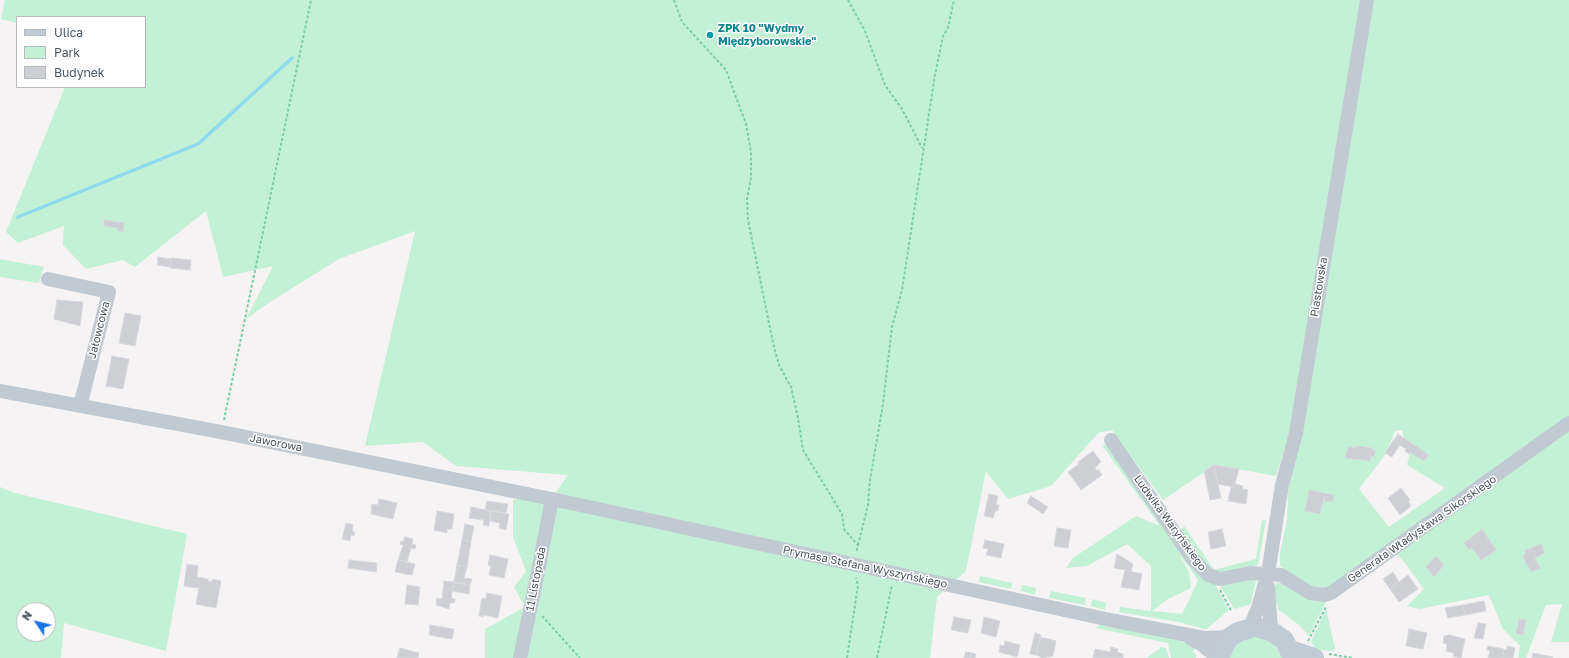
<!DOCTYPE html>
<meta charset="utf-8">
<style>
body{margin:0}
#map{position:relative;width:1569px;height:658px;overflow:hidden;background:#f5f3f3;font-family:"Golos Text",sans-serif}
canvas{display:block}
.legend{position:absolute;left:16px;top:16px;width:130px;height:72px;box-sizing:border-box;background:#fff;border:1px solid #b7bbc0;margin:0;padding:5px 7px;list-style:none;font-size:12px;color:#4a5661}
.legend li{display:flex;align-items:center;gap:8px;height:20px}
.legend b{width:20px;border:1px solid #b7bbc0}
.north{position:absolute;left:16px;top:602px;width:40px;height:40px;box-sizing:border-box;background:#fff;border:1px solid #b7bbc0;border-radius:50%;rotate:305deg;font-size:11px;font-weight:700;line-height:16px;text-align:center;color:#4a5661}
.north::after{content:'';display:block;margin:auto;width:14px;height:18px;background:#1a73e8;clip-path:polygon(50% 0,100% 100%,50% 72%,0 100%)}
</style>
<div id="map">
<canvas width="1569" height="658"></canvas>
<ul class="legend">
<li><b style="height:5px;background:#c1cbd6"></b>Ulica</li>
<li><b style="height:11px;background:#c3f1d5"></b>Park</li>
<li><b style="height:11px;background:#cdcfd5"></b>Budynek</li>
</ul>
<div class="north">N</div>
</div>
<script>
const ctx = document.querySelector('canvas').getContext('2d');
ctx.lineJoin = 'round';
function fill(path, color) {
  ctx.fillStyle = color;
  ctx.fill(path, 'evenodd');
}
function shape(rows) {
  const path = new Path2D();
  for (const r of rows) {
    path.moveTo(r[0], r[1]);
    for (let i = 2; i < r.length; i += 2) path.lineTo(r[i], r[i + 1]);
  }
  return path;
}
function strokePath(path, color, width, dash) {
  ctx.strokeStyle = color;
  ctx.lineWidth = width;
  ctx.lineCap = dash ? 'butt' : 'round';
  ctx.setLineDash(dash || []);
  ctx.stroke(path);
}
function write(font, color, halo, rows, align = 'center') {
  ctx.font = font + ' "Golos Text",sans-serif';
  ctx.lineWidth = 3;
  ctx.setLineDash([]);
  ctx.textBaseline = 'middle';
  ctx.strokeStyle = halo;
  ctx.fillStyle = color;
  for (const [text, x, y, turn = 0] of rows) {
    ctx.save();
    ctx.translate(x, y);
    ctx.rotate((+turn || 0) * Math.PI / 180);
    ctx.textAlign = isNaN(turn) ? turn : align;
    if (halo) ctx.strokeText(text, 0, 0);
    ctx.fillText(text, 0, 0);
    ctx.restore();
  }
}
fill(shape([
 [5,0,1569,0,1569,642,1551,642,1562,604,1546,605,1526,658,1518,658,1520,646,1503,629,1489,595,1419,609,1407,606,1424,589,1405,563,1389,546,1327,589,1311,586,1280,566,1280,554,1287,520,1291,427,1276,476,1215,465,1163,500,1112,430,1098,433,1051,486,1008,499,986,471,966,571,937,597,930,658,485,658,485,629,525,607,514,587,526,571,513,537,513,500,556,492,568,475,456,466,423,442,365,446,415,231,339,259,270,302,246,319,273,266,223,277,206,211,135,267,123,260,86,269,63,245,64,226,18,243,6,232,65,87,145,87,145,17,17,17,17,23,1,19],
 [1402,430,1405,444,1412,443,1407,465,1445,488,1389,527,1359,489,1385,455,1395,431],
 [0,259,44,267,39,283,0,277],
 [1102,445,1108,446,1200,577,1215,584,1229,610,1207,629,1204,629,1179,622,1119,612,1120,607,1151,611,1151,566,1127,544,1087,566,1066,568,1073,558,1136,516,1160,526],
 [1178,552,1198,580,1190,598,1182,614,1152,611,1168,599,1191,588,1189,572],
 [0,487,15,493,187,534,166,651,64,623,61,658,0,658],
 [24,610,48,610,48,634,24,634],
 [1262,520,1266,520,1258,565,1226,573,1209,570,1180,531,1184,526,1214,570,1256,559],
 [980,576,1012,583,1011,589,979,582],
 [1253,577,1256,580,1251,603,1249,605,1234,609,1219,584],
 [1281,582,1309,600,1326,602,1309,636,1299,625,1278,609,1278,605,1274,604,1275,586,1277,583],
 [1022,585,1036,588,1035,595,1021,591],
 [1051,591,1086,598,1085,605,1049,598],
 [1092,599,1106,603,1105,610,1091,606],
 [1326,609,1335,648,1334,651,1316,650,1311,642],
 [1102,624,1169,636,1182,641,1195,648,1193,652,1196,655,1196,658,1171,658,1168,643,1096,628],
 [1252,637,1268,640,1275,646,1282,658,1228,658,1232,649,1238,643],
 [1161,647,1166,648,1169,658,1147,658]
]), '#c3f1d5');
strokePath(shape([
 [18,217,198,144,292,58]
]), '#90daee', 3.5);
const building = shape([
 [104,220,124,223,123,232,118,231,118,228,104,226,104,220],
 [158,257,171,259,170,267,157,265,158,257],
 [171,258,191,260,190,270,170,268,171,258],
 [57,300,83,302,80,326,54,319,57,300],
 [125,313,141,316,135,346,119,343,125,313],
 [112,356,129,359,123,389,106,386,112,356],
 [1398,434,1429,455,1424,461,1410,452,1409,454,1405,451,1406,449,1393,441,1398,434],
 [1393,441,1400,445,1392,457,1385,453,1393,441],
 [1357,446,1372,448,1372,450,1375,450,1374,457,1371,456,1370,461,1345,458,1348,447,1357,448,1357,446],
 [1093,451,1101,462,1095,468,1096,470,1099,470,1102,475,1081,490,1068,472,1079,464,1078,462,1093,451],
 [1214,465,1221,498,1210,500,1204,471,1214,465],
 [1214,465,1239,469,1234,487,1218,484,1214,465],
 [1235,484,1243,486,1242,489,1248,490,1246,504,1228,501,1231,487,1234,487,1235,484],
 [1401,488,1410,500,1408,501,1411,506,1400,515,1388,498,1401,488],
 [1309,490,1334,495,1332,502,1325,501,1325,497,1324,497,1320,514,1305,511,1309,490],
 [989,494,998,496,996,505,999,505,998,511,995,511,993,518,984,516,989,494],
 [1031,496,1048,507,1043,514,1027,503,1031,496],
 [379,499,397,503,393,519,371,514,372,504,378,505,379,499],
 [487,501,508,504,506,513,485,510,487,501],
 [471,507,491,511,489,526,483,525,484,520,469,518,471,507],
 [437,511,454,514,452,529,447,529,447,533,434,530,437,511],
 [491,511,509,514,506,530,499,528,500,523,490,521,491,511],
 [346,523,353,525,352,531,355,532,354,536,351,535,350,541,342,539,346,523],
 [465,524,474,526,471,541,462,540,465,524],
 [1057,528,1071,530,1068,548,1054,546,1057,528],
 [1222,529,1226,546,1211,549,1208,532,1222,529],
 [1482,529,1496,550,1481,560,1472,548,1469,550,1464,543,1482,529],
 [405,537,413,539,412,544,416,545,415,549,411,548,407,562,398,560,403,545,400,544,401,541,403,542,405,537],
 [462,540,471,541,467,567,457,565,462,540],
 [985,540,1004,544,1001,558,986,555,988,549,983,548,985,540],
 [1541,544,1545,553,1535,558,1540,568,1531,572,1527,564,1526,565,1523,555,1526,554,1525,552,1526,550,1541,544],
 [1117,554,1133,564,1131,571,1114,568,1117,554],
 [490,555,508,559,504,578,489,575,491,566,488,565,490,555],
 [1436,556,1444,565,1434,577,1426,567,1436,556],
 [349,560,377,563,376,572,348,568,349,560],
 [398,560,415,564,412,575,395,572,398,560],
 [187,564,198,566,197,577,209,579,208,581,212,582,212,579,221,581,216,608,196,604,199,588,184,586,187,564],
 [457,565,467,567,464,578,472,579,470,585,454,582,457,565],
 [1125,570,1142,574,1139,590,1121,587,1125,570],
 [1393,572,1399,582,1390,589,1383,579,1393,572],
 [1408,575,1418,589,1399,602,1390,589,1408,575],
 [444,581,454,582,451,598,455,599,454,603,450,603,449,609,436,605,437,598,442,599,444,581],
 [454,582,470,585,469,594,452,591,454,582],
 [407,585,420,587,418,605,405,604,407,585],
 [487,593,502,596,498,618,483,615,483,617,479,616,482,598,486,599,487,593],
 [1484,601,1486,611,1465,615,1463,605,1484,601],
 [1463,605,1465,615,1448,618,1445,608,1463,605],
 [954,617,971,620,968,633,951,630,954,617],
 [984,617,1000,621,996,637,981,633,984,617],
 [1519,619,1526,620,1523,635,1516,633,1519,619],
 [1478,623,1486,624,1483,639,1474,638,1478,623],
 [430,625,454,629,452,639,429,635,430,625],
 [1409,629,1427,633,1423,649,1406,646,1409,629],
 [1035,633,1041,635,1036,655,1030,654,1035,633],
 [1449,635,1465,639,1461,658,1453,656,1454,653,1446,651,1447,644,1443,643,1444,636,1449,635],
 [1040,637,1056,641,1053,656,1041,658,1041,657,1036,655,1040,637],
 [1005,641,1020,645,1017,657,999,652,1000,645,1004,646,1005,641],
 [1488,646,1504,649,1502,658,1488,658,1490,651,1487,650,1488,646],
 [1507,646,1515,648,1513,658,1502,658,1504,649,1507,650,1507,646],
 [1111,647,1118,649,1117,652,1123,654,1123,658,1093,658,1095,649,1110,652,1111,647],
 [400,648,419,653,418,658,397,658,400,648],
 [966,652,971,653,970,658,964,658,966,652],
 [971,653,976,654,975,658,970,658,971,653],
 [1533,653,1553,657,1553,658,1532,658,1533,653]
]);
fill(building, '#cdcfd5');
strokePath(building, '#d7d9de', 1);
strokePath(shape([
 [674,0,682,22,726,70,746,124,751,152,751,178,747,199,748,220,773,343,779,365,791,387,798,418,803,450,842,514,844,529,858,545,856,553],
 [848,0,865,31,885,85,902,109,922,148],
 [224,420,311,0],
 [858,545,868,505,870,480,883,404,892,327,902,290,935,75,943,36,948,28,954,0],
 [1220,590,1232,612],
 [542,616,580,658],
 [1308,641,1326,607],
 [1329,654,1353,658],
 [847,658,858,585,856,578],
 [877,658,892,585]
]), '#7ad0a6', 2, [3, 2]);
strokePath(shape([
 [48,279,109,292,80,406],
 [0,391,221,432,552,499,1115,621,1204,638,1230,637],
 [1111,440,1192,558,1208,575,1220,579,1251,573,1281,575,1310,593,1324,595,1331,593,1569,423],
 [1268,587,1271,631],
 [1250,627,1258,608,1268,573,1282,485,1296,433,1367,0],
 [1190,638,1201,644,1218,658],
 [520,658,536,582,552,499]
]), '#c1cad2', 14);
strokePath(shape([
 [1290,650,1314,658],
 [1219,658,1225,644,1230,637,1238,632,1255,627,1271,631,1284,640,1293,658]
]), '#c1cbd6', 20);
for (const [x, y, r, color] of [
 [710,35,4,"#0f9aa8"]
]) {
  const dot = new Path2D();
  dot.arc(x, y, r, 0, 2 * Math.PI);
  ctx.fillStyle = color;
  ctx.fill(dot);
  strokePath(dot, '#fff', 1.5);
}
write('bold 11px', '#0d838f', '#fff', [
 ["ZPK 10 \"Wydmy",718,29],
 ["Międzyborowskie\"",718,42]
], 'left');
write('11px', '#4a5661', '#fff', [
 ["Piastowska",1319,287,-81],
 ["Jałowcowa",99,330,-76],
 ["Jaworowa",276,443,11],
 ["Ludwika Waryńskiego",1170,523,54],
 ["Generała Władysława Sikorskiego",1422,529,-35],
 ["Prymasa Stefana Wyszyńskiego",865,567,12],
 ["11 Listopada",536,579,-79]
]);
</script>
